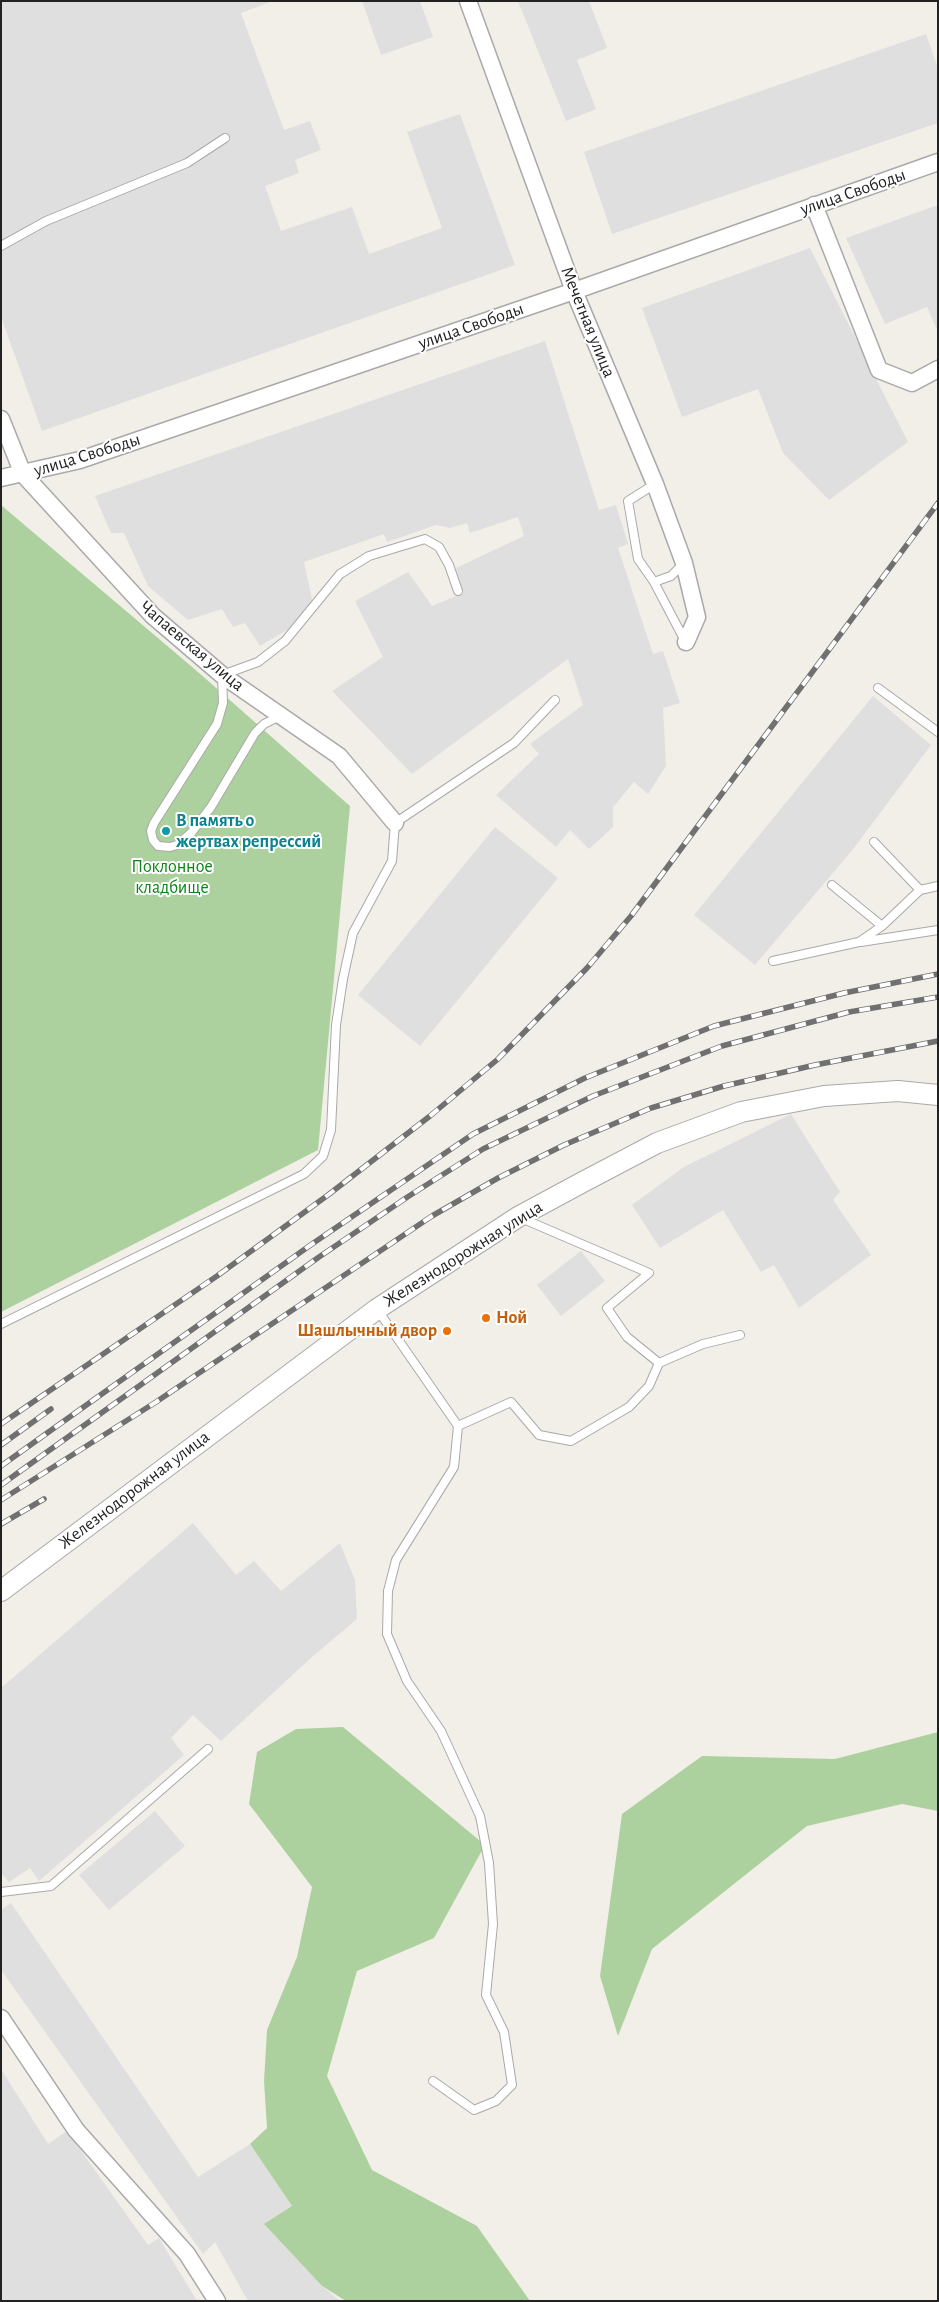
<!DOCTYPE html>
<meta charset="utf-8">
<style>
body{margin:0}
#map{position:relative;width:939px;height:2302px;overflow:hidden;background:#f2efe9;font-family:"Alegreya Sans",sans-serif}
canvas{display:block}
.frame{position:absolute;inset:0;border:2px solid #222;pointer-events:none}
</style>
<div id="map">
<canvas width="939" height="2302"></canvas>
<div class="frame"></div>
</div>
<script>
const ctx = document.querySelector('canvas').getContext('2d');
ctx.lineJoin = 'round';
function fill(path, color) {
  ctx.fillStyle = color;
  ctx.fill(path, 'evenodd');
}
function shape(rows) {
  const path = new Path2D();
  for (const r of rows) {
    path.moveTo(r[0], r[1]);
    for (let i = 2; i < r.length; i += 2) path.lineTo(r[i], r[i + 1]);
  }
  return path;
}
function strokePath(path, color, width, dash) {
  ctx.strokeStyle = color;
  ctx.lineWidth = width;
  ctx.lineCap = dash ? 'butt' : 'round';
  ctx.setLineDash(dash || []);
  ctx.stroke(path);
}
function write(font, color, halo, rows, align = 'center') {
  ctx.font = font + ' "Alegreya Sans",sans-serif';
  ctx.lineWidth = 4;
  ctx.setLineDash([]);
  ctx.textBaseline = 'middle';
  ctx.strokeStyle = halo;
  ctx.fillStyle = color;
  for (const [text, x, y, turn = 0] of rows) {
    ctx.save();
    ctx.translate(x, y);
    ctx.rotate((+turn || 0) * Math.PI / 180);
    ctx.textAlign = isNaN(turn) ? turn : align;
    if (halo) ctx.strokeText(text, 0, 0);
    ctx.fillText(text, 0, 0);
    ctx.restore();
  }
}
fill(shape([
 [5,1,273,1,241,13,284,130,310,121,321,150,295,160,299,173,265,186,281,231,352,207,369,254,442,228,407,132,460,114,515,265,42,431,1,317,1,3],
 [362,1,420,1,433,37,381,55],
 [518,1,589,1,607,48,577,60,596,109,566,121],
 [926,34,938,68,938,123,612,234,584,152],
 [938,205,938,332,927,307,885,324,846,238],
 [810,248,908,442,829,500,783,453,758,389,682,417,642,308],
 [545,341,599,510,616,505,628,544,618,548,653,654,663,651,680,703,663,708,666,766,648,794,634,782,613,807,613,827,589,849,570,830,556,847,496,795,539,754,530,744,583,705,568,659,412,774,332,691,383,657,355,601,408,572,432,606,463,593,456,568,524,536,518,517,470,533,467,523,450,528,436,525,387,542,384,534,304,562,313,604,295,625,260,646,245,623,233,627,222,609,188,620,148,586,124,533,111,533,95,496],
 [873,696,931,745,854,848,755,965,694,915],
 [495,827,558,878,420,1046,358,995],
 [791,1114,840,1192,833,1200,871,1255,799,1308,774,1265,761,1272,723,1210,660,1248,632,1205,684,1167],
 [581,1251,605,1281,561,1316,537,1285],
 [193,1523,236,1575,254,1561,281,1591,340,1543,355,1580,357,1619,312,1657,221,1741,193,1715,171,1738,184,1755,39,1881,30,1868,9,1882,1,1873,1,1688],
 [155,1811,185,1846,109,1910,79,1875],
 [11,1903,198,2177,250,2144,292,2206,265,2225,322,2286,340,2301,248,2301,215,2242,203,2254,1,1970,1,1910],
 [1,2069,48,2144,67,2131,148,2245,159,2238,197,2301,1,2301]
]), '#e0dfdf');
fill(shape([
 [1,505,198,672,350,806,318,1150,1,1312],
 [343,1727,485,1845,434,1938,357,1971,327,2076,372,2170,477,2226,530,2301,346,2301,322,2286,264,2224,292,2206,250,2144,267,2128,264,2081,267,2030,297,1957,312,1887,249,1804,257,1752,296,1729],
 [938,1732,938,1811,902,1804,807,1826,652,1949,618,2036,600,1976,622,1814,702,1756,835,1759]
]), '#add19e');
const service = shape([
 [1,246,46,221,187,163,225,138],
 [655,484,628,501,638,559,654,582,685,641],
 [654,582,671,576,684,563],
 [878,688,938,732],
 [280,716,264,724,255,733,211,807,191,833,177,845,170,847,158,846,153,840,151,831,154,823,217,724,223,703,222,675,258,662,285,641,340,574,369,556,425,539,439,547,449,565,458,591],
 [874,842,920,890,938,886],
 [832,885,882,926],
 [861,942,938,930],
 [773,961,859,942,882,926,920,890],
 [521,1218,649,1273,607,1308,627,1337,659,1363],
 [377,1309,458,1426,454,1467,396,1560,388,1591,387,1634,407,1681,441,1731,480,1816,489,1863,493,1924,486,1995,504,2032,512,2085,496,2101,474,2110,433,2081],
 [1,1324,304,1174,323,1156,331,1130,336,1025,343,979,353,933,392,861,395,823,514,743,555,700],
 [458,1426,511,1402,539,1435,571,1441,629,1407,649,1386,659,1363,703,1344,740,1335],
 [1,1892,51,1886,208,1749]
]);
const minor = shape([
 [468,1,574,291,655,484,684,563,697,617,686,642],
 [814,205,879,370,912,383,938,369],
 [1,419,23,474,153,616,222,675,339,756,395,823],
 [1,478,80,460,574,291,938,162],
 [1,2018,76,2130,187,2254,217,2301]
]);
const tertiary = shape([
 [1,1591,377,1309,518,1217,581,1183,657,1143,741,1112,824,1096,898,1091,938,1095]
]);
strokePath(service, '#a9a9a9', 10);
strokePath(minor, '#a9a9a9', 19);
strokePath(tertiary, '#a9a9a9', 22);
strokePath(service, '#fff', 8);
strokePath(minor, '#fff', 16);
strokePath(tertiary, '#fff', 20);
const rail = shape([
 [1,1424,217,1276,328,1195,430,1116,498,1059,587,968,631,916,938,503],
 [1,1445,51,1409],
 [1,1466,312,1244,473,1134,585,1078,714,1026,844,993,938,974],
 [1,1485,319,1257,409,1196,483,1149,593,1096,722,1046,849,1012,938,997],
 [1,1500,156,1402,432,1216,498,1178,564,1145,651,1108,724,1086,815,1065,938,1041],
 [1,1524,44,1499]
]);
strokePath(rail, '#707070', 5.5);
strokePath(rail, '#fff', 4, [11]);
for (const [x, y, r, color] of [
 [166,831,5,"#0f9aa8"],
 [486,1318,5,"#e8710a"],
 [447,1331,5,"#e8710a"]
]) {
  const dot = new Path2D();
  dot.arc(x, y, r, 0, 2 * Math.PI);
  ctx.fillStyle = color;
  ctx.fill(dot);
  strokePath(dot, '#fff', 2);
}
write('18px', '#222', '#fff', [
 ["улица Свободы",853,192,-19],
 ["Мечетная улица",588,322,68],
 ["улица Свободы",471,326,-19],
 ["улица Свободы",87,455,-17],
 ["Чапаевская улица",192,646,40],
 ["Железнодорожная улица",463,1254,-32],
 ["Железнодорожная улица",134,1490,-37]
]);
write('bold 18px', '#0d838f', '#fff', [
 ["В память о",176,821],
 ["жертвах репрессий",176,842]
], 'left');
write('18px', '#0c8416', '#fff', [
 ["Поклонное",172,867],
 ["кладбище",172,888]
]);
write('bold 18px', '#c56008', '#fff', [
 ["Ной",496,1318],
 ["Шашлычный двор",437,1331,"right"]
], 'left');
</script>
